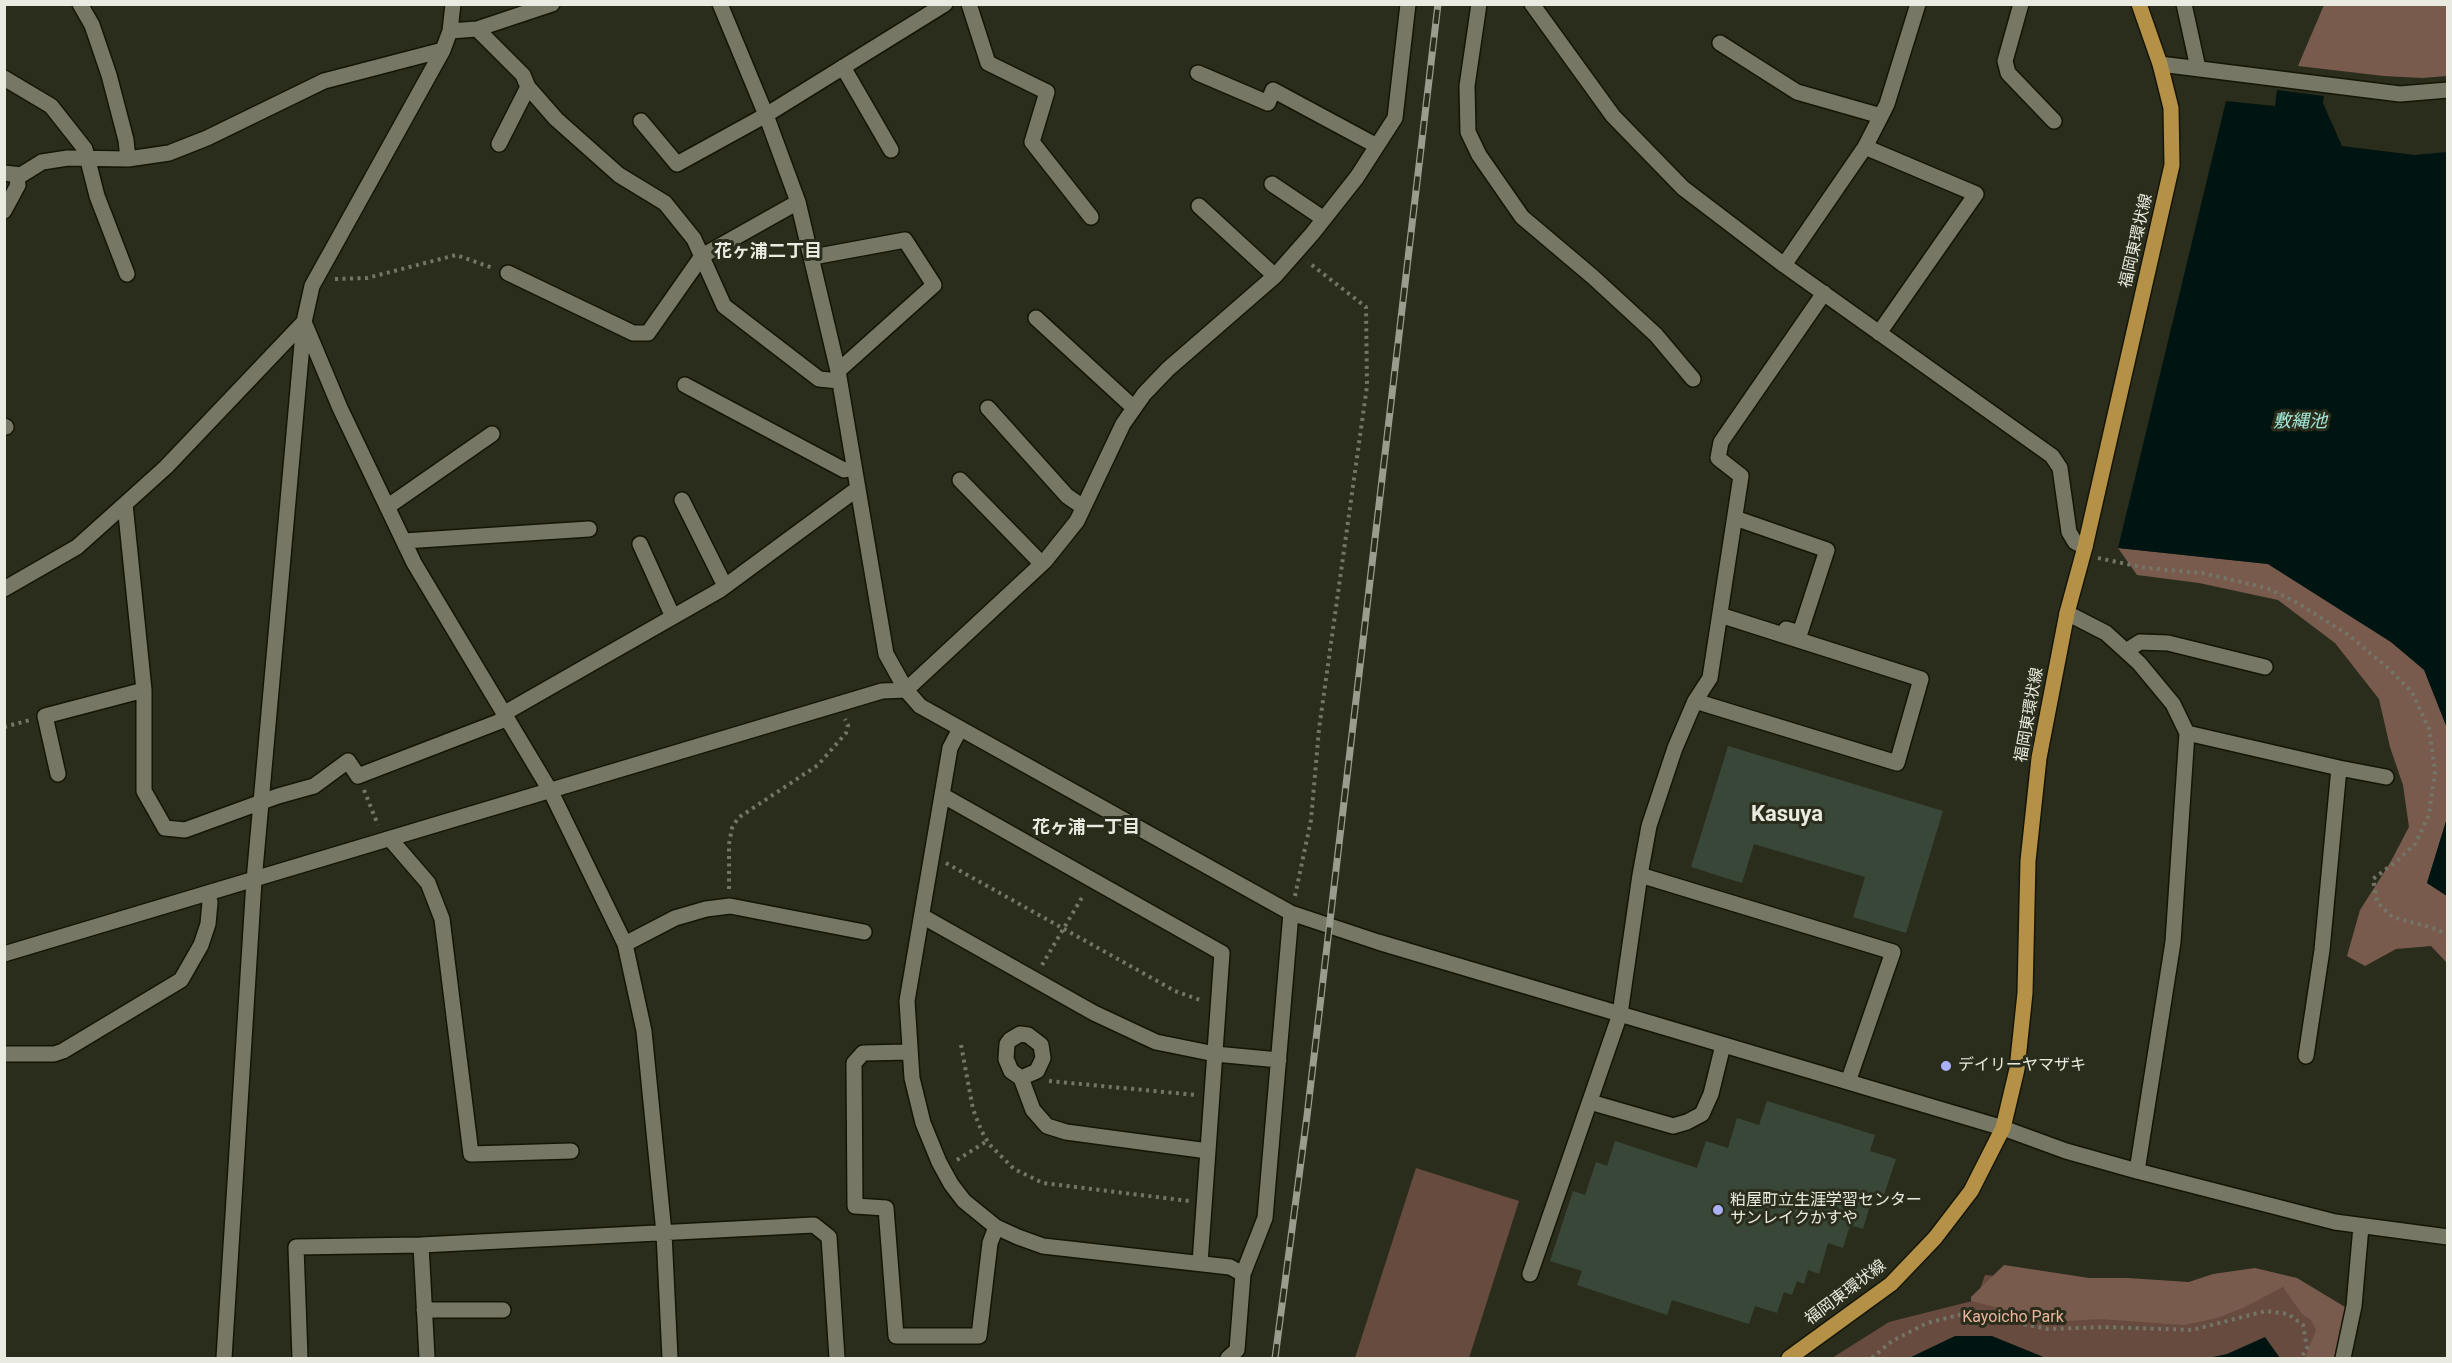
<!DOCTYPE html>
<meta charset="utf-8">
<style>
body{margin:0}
#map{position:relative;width:2452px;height:1363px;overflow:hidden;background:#2b2d1c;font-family:Roboto,sans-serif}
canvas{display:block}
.frame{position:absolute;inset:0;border:6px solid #eaebe0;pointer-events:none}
</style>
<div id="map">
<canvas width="2452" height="1363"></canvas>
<div class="frame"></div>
</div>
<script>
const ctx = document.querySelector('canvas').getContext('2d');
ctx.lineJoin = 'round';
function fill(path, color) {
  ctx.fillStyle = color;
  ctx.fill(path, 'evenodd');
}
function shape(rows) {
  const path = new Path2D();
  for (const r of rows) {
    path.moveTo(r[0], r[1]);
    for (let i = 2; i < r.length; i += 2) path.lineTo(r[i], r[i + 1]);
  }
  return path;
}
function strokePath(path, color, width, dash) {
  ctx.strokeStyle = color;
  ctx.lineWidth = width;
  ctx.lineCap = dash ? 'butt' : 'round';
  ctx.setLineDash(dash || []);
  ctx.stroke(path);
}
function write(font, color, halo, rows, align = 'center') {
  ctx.font = font + ' Roboto,"Noto Sans JP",sans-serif';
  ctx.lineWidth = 6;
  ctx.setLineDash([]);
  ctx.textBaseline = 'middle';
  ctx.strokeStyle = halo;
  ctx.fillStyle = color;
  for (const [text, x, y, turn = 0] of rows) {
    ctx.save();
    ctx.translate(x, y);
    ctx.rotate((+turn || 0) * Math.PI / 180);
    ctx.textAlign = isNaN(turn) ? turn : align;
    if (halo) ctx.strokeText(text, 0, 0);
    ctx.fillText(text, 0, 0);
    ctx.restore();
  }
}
fill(shape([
 [1416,1168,1519,1201,1469,1358,1355,1358],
 [1985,1275,2114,1286,2283,1287,2346,1358,1832,1358,1889,1322,1976,1300]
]), '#674b3e');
fill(shape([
 [2324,5,2447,5,2447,76,2422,78,2384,76,2298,66],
 [2118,548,2268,564,2391,642,2425,670,2447,728,2447,818,2427,883,2447,896,2447,963,2431,946,2396,949,2365,966,2347,956,2360,910,2390,863,2409,827,2403,785,2390,747,2379,699,2335,643,2278,600,2199,583,2137,575],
 [2004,1265,2089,1278,2127,1278,2189,1282,2213,1274,2255,1268,2297,1278,2355,1313,2346,1358,2305,1358,2316,1330,2311,1320,2302,1314,2283,1287,2245,1307,2217,1318,2184,1325,2100,1319,2050,1322,2025,1318,2011,1311,1971,1301,1971,1297]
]), '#795b4e');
fill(shape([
 [2277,90,2324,96,2323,103,2342,146,2415,155,2447,152,2447,728,2424,670,2391,642,2268,564,2118,548,2226,101,2275,106],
 [2447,818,2447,896,2427,883],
 [1955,1336,1992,1336,2046,1358,2100,1358,1909,1358],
 [2265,1337,2280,1358,2208,1358,2227,1354]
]), '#001511');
fill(shape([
 [1728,746,1943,811,1906,933,1853,917,1865,877,1754,844,1742,883,1691,867],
 [1767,1101,1875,1135,1870,1151,1896,1159,1884,1195,1874,1192,1863,1229,1850,1225,1843,1248,1828,1243,1819,1274,1808,1270,1804,1284,1797,1281,1792,1295,1784,1292,1777,1313,1755,1306,1749,1324,1672,1300,1667,1315,1577,1285,1582,1271,1550,1261,1573,1191,1585,1195,1596,1162,1607,1166,1615,1141,1697,1168,1706,1141,1728,1148,1737,1118,1759,1125]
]), '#394739');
const minor = shape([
 [80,4,92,25,109,75,126,140,128,159],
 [720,4,766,115,798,202,838,371,886,654,906,690,920,706,1291,913,1378,942,2003,1128,2066,1151,2137,1171,2335,1222,2448,1237],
 [969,4,988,63,1047,92,1032,142,1091,217],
 [1479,4,1467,86,1468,132,1479,155,1522,217,1593,277,1656,335,1693,379],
 [1532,4,1613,116,1683,188,1784,265,2052,456,2060,468,2069,532,2075,542,2085,547],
 [2021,4,2005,61,2008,73,2054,121],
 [2184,4,2198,68],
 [477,29,523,75,528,87,556,119,619,175,665,203,694,239,724,306,819,379,839,381],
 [450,31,477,29,552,4],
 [1720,43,1797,92,1881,116],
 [2160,64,2400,94,2448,90],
 [843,67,891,150],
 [1198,73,1268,103,1273,90,1377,146],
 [4,78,51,106,85,149,97,196,127,274],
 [641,121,677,164,766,115,945,4],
 [499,144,528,87],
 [1865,147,1976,194,1879,333],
 [4,173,21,175,42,162,68,158,128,159,169,153,207,138,324,81,443,50],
 [1272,184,1324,219],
 [1199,206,1275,276],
 [4,211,18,185,16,175],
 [813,257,905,240,934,285,838,371],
 [1784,265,1865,147,1881,116,1887,104,1918,4],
 [508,273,633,333,648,333,702,256,798,202],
 [1036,318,1134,408],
 [685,385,844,470,854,468],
 [988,408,1067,496,1083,507],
 [4,426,6,427],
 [960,480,1042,564],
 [682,500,725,586],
 [125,504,144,690,144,791,165,828,185,830,278,796,314,786,348,761,358,776,506,719],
 [387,507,492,434],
 [1735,518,1827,550,1800,633,1786,629],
 [404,541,589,529],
 [640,544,673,617],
 [4,589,77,547,125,504,166,467,304,322,340,408,414,563,551,792,625,944,644,1031,664,1233,670,1358],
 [2067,613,2106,633,2139,663,2173,704,2187,733,2173,942,2137,1171],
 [2126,651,2140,642,2168,643,2265,667],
 [1695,701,1897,763,1921,679,1720,615],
 [503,714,720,590,857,489],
 [960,729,950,748,907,1001,912,1078,923,1123,939,1162,951,1184,964,1201,996,1227,1018,1237,1043,1246,1230,1267,1243,1274],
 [2187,733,2339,768,2322,950,2306,1056],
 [2339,768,2386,777],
 [58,774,45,716,144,690],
 [942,795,1222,953,1200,1263],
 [391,840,428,883,442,919,471,1154,571,1151],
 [1640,875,1893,952,1848,1082],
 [922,916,1094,1013,1156,1042,1215,1054,1279,1060],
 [625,944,675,918,706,909,730,906,864,932],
 [4,954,882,691,906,690,1045,561,1077,521,1123,424,1144,394,1168,369,1275,276,1312,234,1357,177,1395,118,1408,4],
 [909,1052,863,1053,854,1063,855,1206,886,1208,896,1336,979,1336,990,1243,996,1227],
 [4,1054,54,1054,63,1051,181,980,201,945,208,924,210,902,207,895],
 [1021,1078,1037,1071,1043,1058,1041,1045,1028,1035,1020,1034,1010,1040,1007,1044,1006,1059,1011,1071,1021,1078,1033,1110,1047,1126,1066,1132,1208,1151],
 [1590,1102,1673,1126,1687,1122,1702,1114,1711,1094,1723,1045],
 [421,1245,427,1358],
 [1530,1274,1620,1014,1640,875,1649,826,1675,748,1695,701,1710,678,1741,476,1718,458,1721,442,1824,293],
 [424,1310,503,1310],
 [224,1358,254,881,304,322,312,286,443,50,450,31,453,4],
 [300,1358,296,1247,421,1245,814,1225,829,1237,837,1358],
 [1228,1358,1237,1350,1243,1274,1265,1218,1291,913],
 [2343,1358,2354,1306,2361,1226]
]);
const major = shape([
 [1789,1358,1891,1284,1935,1238,1971,1191,2003,1128,2017,1069,2025,993,2028,861,2039,758,2067,613,2085,547,2172,165,2171,108,2160,64,2139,4]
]);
strokePath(minor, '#141505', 18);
strokePath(major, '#141505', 18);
strokePath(shape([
 [335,279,367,278,456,255,493,268],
 [2098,558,2146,568,2202,573,2267,588,2294,601,2347,634,2388,668,2412,692,2429,729,2435,771,2429,815,2415,844,2398,860,2373,879,2377,902,2392,917,2433,928,2448,935],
 [4,727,30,720],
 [364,790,378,825],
 [946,863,1175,991,1203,1001],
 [729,889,729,844,732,828,738,818,818,765,846,733,848,725,845,719],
 [1295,896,1311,820,1319,729,1367,386,1366,307,1308,262],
 [1042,965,1084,894],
 [961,1045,973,1109,981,1130,989,1144,1014,1169,1043,1183,1189,1201],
 [1049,1081,1196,1095],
 [957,1160,987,1141],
 [1872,1358,1892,1341,1927,1323,1967,1313,1992,1315,2008,1321,2048,1329,2105,1327,2192,1330,2266,1311,2288,1314,2303,1325,2307,1348,2301,1358]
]), '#737566', 4, [3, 4.5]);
strokePath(minor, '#767865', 15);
strokePath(major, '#b49146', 15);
const rail = shape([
 [1275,1358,1307,1116,1438,4]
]);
strokePath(rail, '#9a9c8e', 7);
strokePath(rail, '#2b2d1c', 4.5, [14]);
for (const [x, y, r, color] of [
 [1946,1066,6,"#aab0fb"],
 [1718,1210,6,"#aab0fb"]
]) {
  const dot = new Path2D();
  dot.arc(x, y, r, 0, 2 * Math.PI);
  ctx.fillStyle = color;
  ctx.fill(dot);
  strokePath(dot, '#2b2d1c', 2);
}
write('16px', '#eaebe0', '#2b2d1c', [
 ["福岡東環状線",2137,241,-77],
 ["福岡東環状線",2030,715,-80],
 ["福岡東環状線",1846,1293,-37]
]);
write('16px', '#eaebe0', '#2b2d1c', [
 ["デイリーヤマザキ",1958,1066],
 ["粕屋町立生涯学習センター",1730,1201],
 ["サンレイクかすや",1730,1219]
], 'left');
write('16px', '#ecb49b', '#2b2d1c', [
 ["Kayoicho Park",2013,1318]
]);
write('bold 18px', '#eaebe0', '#2b2d1c', [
 ["花ヶ浦二丁目",768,252],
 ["花ヶ浦一丁目",1086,828]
]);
write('italic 18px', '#a2e9da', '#2b2d1c', [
 ["敷縄池",2300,422]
]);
write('bold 22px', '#eaebe0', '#2b2d1c', [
 ["Kasuya",1787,815]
]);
</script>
